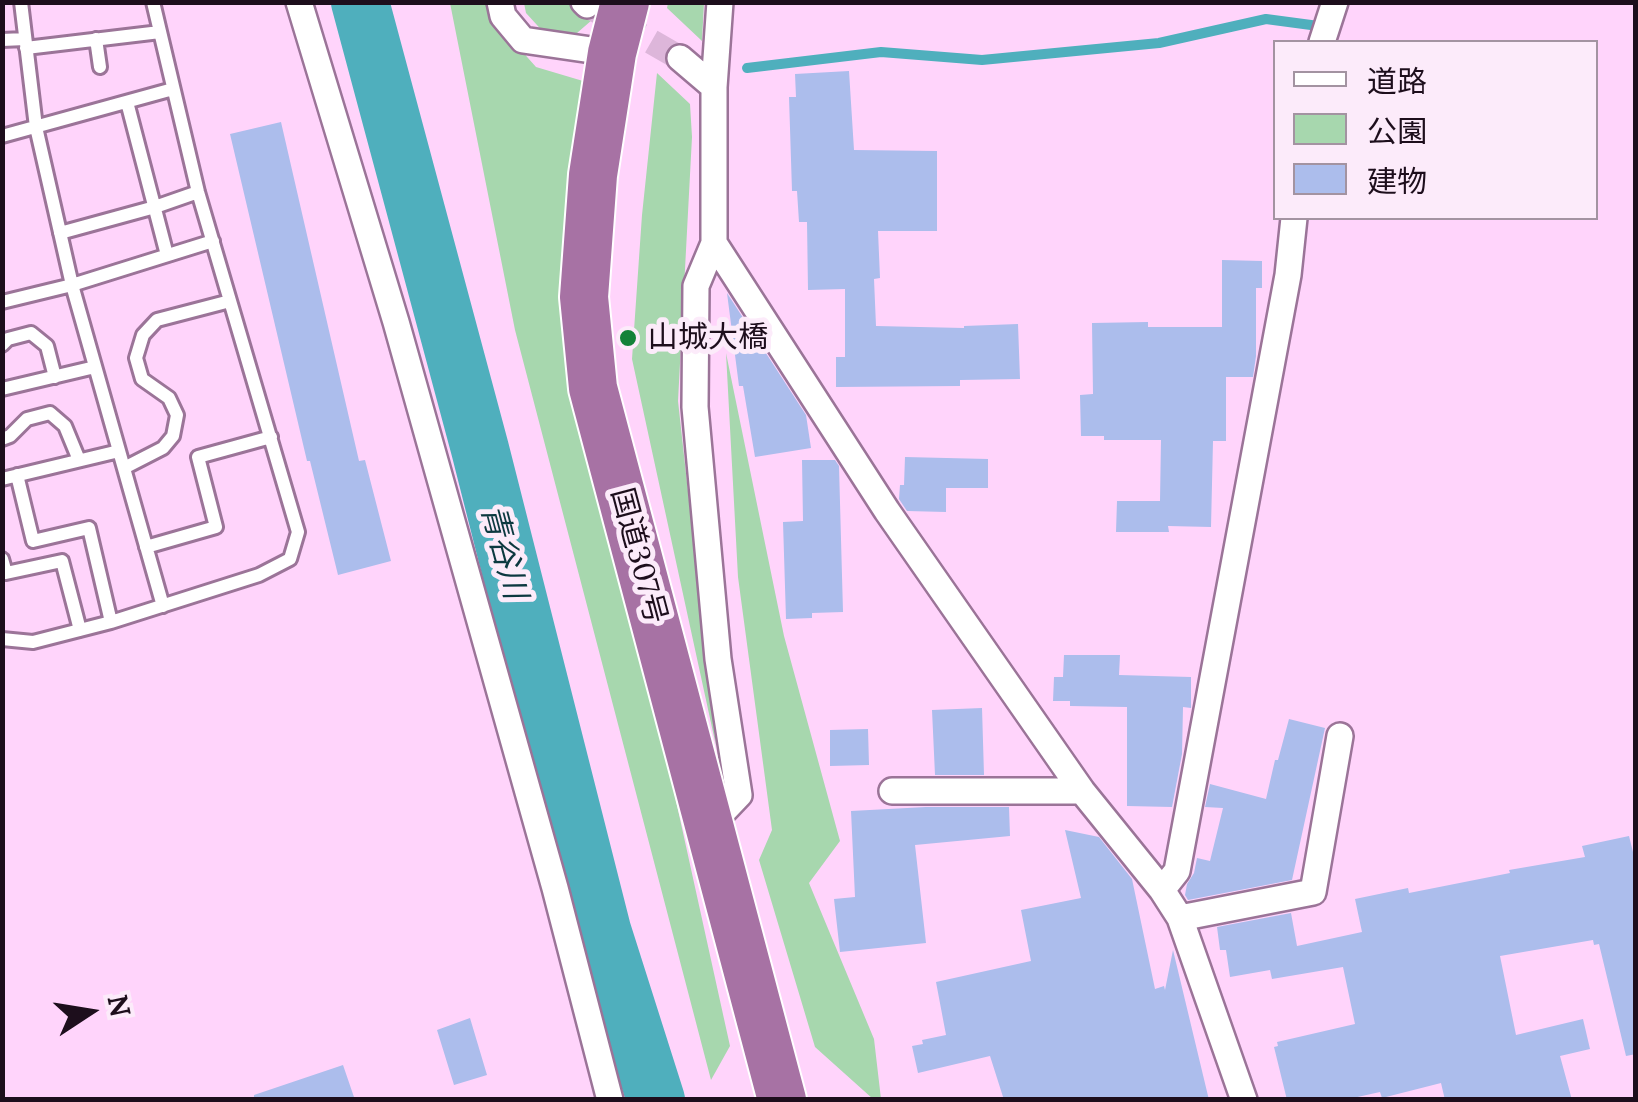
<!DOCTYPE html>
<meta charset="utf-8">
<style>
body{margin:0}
#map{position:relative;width:1638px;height:1102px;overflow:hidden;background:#ffd4fb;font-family:Lora,"Noto Sans JP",serif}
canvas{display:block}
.frame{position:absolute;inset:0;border:5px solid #1d0e1c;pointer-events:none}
.legend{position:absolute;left:1273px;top:40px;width:325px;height:180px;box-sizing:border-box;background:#fcebfa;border:2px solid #a393a1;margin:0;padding:12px 18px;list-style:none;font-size:30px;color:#1d0e1c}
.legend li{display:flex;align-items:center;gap:20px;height:50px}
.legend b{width:50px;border:2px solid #a393a1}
.north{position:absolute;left:40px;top:962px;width:100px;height:100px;-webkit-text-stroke:8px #fcebfa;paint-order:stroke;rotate:78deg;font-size:28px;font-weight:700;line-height:40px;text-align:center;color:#1d0e1c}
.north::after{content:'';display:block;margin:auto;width:35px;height:45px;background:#1d0e1c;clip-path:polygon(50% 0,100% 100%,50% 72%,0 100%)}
</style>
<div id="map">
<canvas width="1638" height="1102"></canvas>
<div class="frame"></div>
<ul class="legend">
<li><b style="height:12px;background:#fff"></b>道路</li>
<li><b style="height:28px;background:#a7d7ae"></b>公園</li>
<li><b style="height:28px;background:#acbdec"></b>建物</li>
</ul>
<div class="north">N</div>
</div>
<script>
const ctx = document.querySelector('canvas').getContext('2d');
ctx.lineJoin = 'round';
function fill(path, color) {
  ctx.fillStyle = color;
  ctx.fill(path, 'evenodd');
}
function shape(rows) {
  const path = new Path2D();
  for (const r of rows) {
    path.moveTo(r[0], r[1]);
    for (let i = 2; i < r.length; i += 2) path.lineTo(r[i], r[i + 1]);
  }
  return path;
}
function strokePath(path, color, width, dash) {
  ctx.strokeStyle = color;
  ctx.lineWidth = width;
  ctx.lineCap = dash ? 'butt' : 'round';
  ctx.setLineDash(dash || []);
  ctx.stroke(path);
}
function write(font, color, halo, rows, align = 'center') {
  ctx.font = font + ' Lora,"Noto Sans JP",serif';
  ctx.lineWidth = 10;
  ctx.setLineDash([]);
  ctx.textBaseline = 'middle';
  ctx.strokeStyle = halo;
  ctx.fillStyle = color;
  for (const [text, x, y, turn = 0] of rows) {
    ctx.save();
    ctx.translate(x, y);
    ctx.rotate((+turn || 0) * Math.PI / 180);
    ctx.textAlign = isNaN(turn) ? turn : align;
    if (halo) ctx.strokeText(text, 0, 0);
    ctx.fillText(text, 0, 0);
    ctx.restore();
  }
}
fill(shape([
 [450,3,492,3,504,31,536,67,583,81,565,319,628,583,730,1046,711,1080,515,330],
 [524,3,576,3,592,20,577,33,547,36,526,13],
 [668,3,704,3,702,41,667,8],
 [657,73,690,104,692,137,678,401,716,746,632,359,642,215],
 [726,353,784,636,840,841,809,883,874,1039,881,1099,873,1099,815,1047,759,860,772,830,738,577]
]), '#a7d7ae');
strokePath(shape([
 [747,68,881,52,982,60,1159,43,1266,19,1326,27]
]), '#4fafbd', 10);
strokePath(shape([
 [360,2,480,449,602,930,656,1100]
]), '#4fafbd', 58);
fill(shape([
 [849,71,854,150,937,151,937,231,878,231,880,278,874,279,876,326,964,328,964,326,1018,324,1020,379,960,380,960,386,836,387,836,357,845,357,845,289,808,290,807,222,799,222,797,191,792,191,789,97,796,97,795,74],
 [281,122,359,461,365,460,391,561,338,575,310,461,307,461,230,134],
 [1222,260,1262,261,1262,288,1256,288,1256,356,1253,377,1226,377,1226,441,1213,441,1211,527,1168,526,1169,532,1116,532,1117,501,1160,501,1161,440,1104,440,1104,436,1081,436,1080,395,1093,394,1092,323,1148,322,1148,327,1222,327],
 [727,293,806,415,811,448,755,457,743,386,739,386],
 [905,457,988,459,988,488,946,488,946,512,907,511,899,499,900,485,904,485],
 [802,460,835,460,839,466,843,612,812,613,812,618,786,619,783,522,803,521],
 [1064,655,1120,655,1119,675,1191,677,1191,708,1183,707,1182,754,1172,807,1127,806,1127,707,1070,706,1070,701,1053,701,1054,677,1063,677],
 [982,708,984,775,935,775,932,710],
 [1289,719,1325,728,1292,880,1188,900,1185,895,1187,884,1194,873,1197,858,1210,861,1223,808,1205,807,1210,784,1266,799,1275,760,1278,760],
 [868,729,869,765,830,766,830,730],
 [926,807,1009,807,1010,836,915,845,926,943,840,952,834,899,855,897,851,811],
 [1065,830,1099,837,1132,879,1155,989,1164,986,1165,990,1173,950,1209,1100,1004,1100,990,1056,918,1073,912,1046,923,1044,922,1040,946,1035,936,982,1031,961,1021,910,1081,898],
 [1629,836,1636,864,1636,1054,1626,1056,1599,944,1594,945,1593,940,1500,956,1516,1035,1583,1019,1590,1049,1560,1056,1572,1100,1445,1100,1441,1083,1382,1098,1380,1092,1344,1100,1287,1100,1274,1047,1278,1046,1277,1042,1355,1024,1343,967,1272,979,1270,970,1230,977,1226,950,1220,950,1217,927,1291,913,1297,946,1362,932,1355,899,1408,888,1409,893,1510,873,1509,870,1585,857,1582,846],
 [470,1018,487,1075,454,1085,437,1030],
 [343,1065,355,1100,254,1100,254,1095]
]), '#acbdec');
strokePath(shape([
 [587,5,680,58]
]), '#ddb6da', 25, [25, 12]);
const lane = shape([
 [21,2,36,127,72,285,163,606],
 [96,39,100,67],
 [2,40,25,39],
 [26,48,160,32],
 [127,102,167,255],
 [2,136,173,89],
 [60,233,155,207,198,192],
 [2,302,72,285,213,241],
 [2,345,8,339,31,333,47,346,55,377],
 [2,389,95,367],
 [2,439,10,436,27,419,50,413,65,426,79,460],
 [124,468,163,448,173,436,177,415,169,398,142,379,136,358,143,335,157,320,230,301],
 [17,475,33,541,89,528,111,622],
 [2,479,119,451],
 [146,547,216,527,198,457,271,437],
 [2,559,6,573,62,561,80,630],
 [2,639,33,642,111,622,259,575,290,559,298,532,198,192,153,2]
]);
const street = shape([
 [299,2,396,322,555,888,610,1100],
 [500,2,503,16,523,40,612,53],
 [584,2,587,5],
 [1322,42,1335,2],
 [680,58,714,87],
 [714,243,887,511,1082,791,1162,890,1180,918,1244,1100],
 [892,791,1082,791],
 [711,832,719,816,739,795,718,659,695,407,696,286,714,243,714,87,720,2],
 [1162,890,1177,871,1288,275,1294,218],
 [1180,918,1313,892,1340,736]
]);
const highway = shape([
 [625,2,612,53,593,175,584,297,593,388,782,1100]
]);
strokePath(lane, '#9b7498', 18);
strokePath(street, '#9b7498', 30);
strokePath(highway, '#fff', 52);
strokePath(lane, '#fff', 12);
strokePath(street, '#fff', 25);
strokePath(highway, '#a772a4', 48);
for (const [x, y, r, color] of [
 [628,338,10,"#138239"]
]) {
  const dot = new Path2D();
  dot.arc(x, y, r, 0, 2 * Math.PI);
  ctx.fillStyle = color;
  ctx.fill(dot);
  strokePath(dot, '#fcebfa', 4);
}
write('30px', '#1d0e1c', '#fcebfa', [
 ["山城大橋",648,338]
], 'left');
write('30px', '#1d0e1c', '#fcebfa', [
 ["国道307号",638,556,75]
]);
write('italic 32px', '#0c3940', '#fcebfa', [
 ["青谷川",503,552,75]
]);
</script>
